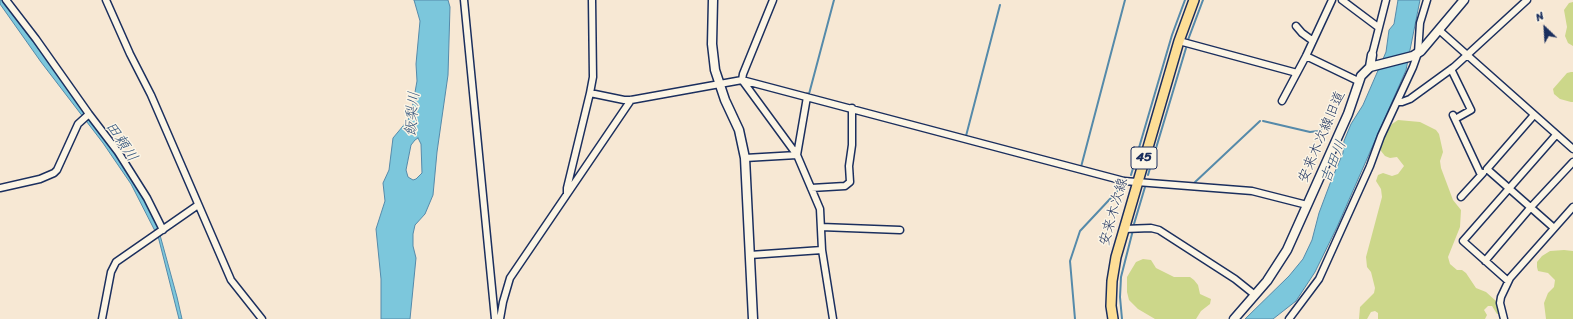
<!DOCTYPE html>
<meta charset="utf-8">
<style>
body{margin:0}
#map{position:relative;width:1573px;height:319px;overflow:hidden;background:#f7e8d4;font-family:Sriracha,sans-serif}
canvas{display:block}
.north{position:absolute;left:1525px;top:8px;width:40px;height:40px;-webkit-text-stroke:3px #fcf5e5;paint-order:stroke;rotate:335deg;font-size:11px;font-weight:700;line-height:16px;text-align:center;color:#1b2f5e}
.north::after{content:'';display:block;margin:auto;width:14px;height:18px;background:#1b2f5e;clip-path:polygon(50% 0,100% 100%,50% 72%,0 100%)}
</style>
<div id="map">
<canvas width="1573" height="319"></canvas>
<div class="north">N</div>
</div>
<script>
const ctx = document.querySelector('canvas').getContext('2d');
ctx.lineJoin = 'round';
function fill(path, color) {
  ctx.fillStyle = color;
  ctx.fill(path, 'evenodd');
}
function shape(rows) {
  const path = new Path2D();
  for (const r of rows) {
    path.moveTo(r[0], r[1]);
    for (let i = 2; i < r.length; i += 2) path.lineTo(r[i], r[i + 1]);
  }
  return path;
}
function strokePath(path, color, width, dash) {
  ctx.strokeStyle = color;
  ctx.lineWidth = width;
  ctx.lineCap = dash ? 'butt' : 'round';
  ctx.setLineDash(dash || []);
  ctx.stroke(path);
}
function write(font, color, halo, rows, align = 'center') {
  ctx.font = font + ' Sriracha,"Klee One",sans-serif';
  ctx.lineWidth = 3;
  ctx.setLineDash([]);
  ctx.textBaseline = 'middle';
  ctx.strokeStyle = halo;
  ctx.fillStyle = color;
  for (const [text, x, y, turn = 0] of rows) {
    ctx.save();
    ctx.translate(x, y);
    ctx.rotate((+turn || 0) * Math.PI / 180);
    ctx.textAlign = isNaN(turn) ? turn : align;
    if (halo) ctx.strokeText(text, 0, 0);
    ctx.fillText(text, 0, 0);
    ctx.restore();
  }
}
fill(shape([
 [1573,2,1573,46,1568,43,1565,36,1567,27,1564,10,1569,3],
 [1571,72,1573,72,1573,102,1571,102,1560,99,1554,94,1553,89,1567,73],
 [1398,120,1420,122,1436,130,1439,134,1443,152,1440,161,1441,168,1453,200,1461,210,1460,227,1448,257,1450,264,1457,270,1462,270,1466,273,1476,288,1486,292,1496,301,1499,314,1497,314,1492,306,1488,306,1484,310,1487,315,1485,319,1378,319,1378,313,1375,311,1371,312,1367,319,1359,319,1360,307,1374,293,1375,288,1371,272,1367,267,1366,257,1382,197,1381,189,1376,181,1378,175,1383,173,1392,176,1398,174,1404,166,1397,157,1390,158,1385,156,1381,151,1381,143,1385,134,1392,124],
 [1564,250,1573,251,1573,319,1546,319,1544,303,1548,293,1554,287,1555,280,1548,273,1538,271,1537,267,1537,262,1542,256,1550,251],
 [1143,259,1151,260,1156,268,1174,277,1190,277,1194,280,1198,285,1200,294,1211,299,1210,304,1201,311,1196,319,1155,319,1138,309,1129,300,1127,292,1127,277,1136,262]
]), '#ccd78a');
const water = shape([
 [0,0,2,0,43,55,128,172,143,196,159,228,155,231,131,184,103,143,41,62,0,4,0,0],
 [414,0,448,0,450,7,448,75,437,152,433,195,425,214,415,225,413,234,413,246,416,258,410,319,381,319,381,279,376,229,385,201,383,183,389,170,393,138,408,120,412,109,417,81,416,64,420,21,414,0],
 [418,138,421,144,422,173,416,179,413,180,408,177,406,170,411,145,415,140,418,138],
 [1398,0,1420,0,1406,70,1337,227,1315,272,1296,301,1273,319,1245,319,1289,276,1303,259,1312,240,1319,213,1331,181,1343,153,1344,141,1351,124,1363,105,1386,52,1389,30,1394,24,1398,0],
 [160,235,177,297,182,319,179,319,158,236,160,235]
]);
fill(water, '#7cc7dc');
strokePath(water, '#558aaa', 1);
strokePath(shape([
 [1188,40,1203,0],
 [809,94,834,0],
 [1263,121,1310,132,1318,131,1329,124],
 [966,136,1000,5],
 [1081,167,1125,0],
 [1131,175,1172,35,1185,0],
 [1148,175,1186,48],
 [1193,184,1260,121],
 [1134,224,1145,187],
 [1075,319,1070,261,1080,231,1124,184],
 [1122,319,1120,297,1121,277,1133,230]
]), '#558aaa', 2);
const street = shape([
 [6,0,36,39,89,114,118,152,147,198,163,230],
 [106,0,130,54,151,95,231,280,262,319],
 [464,0,495,319],
 [1342,0,1378,27],
 [1296,26,1302,33,1313,41],
 [1439,30,1573,149],
 [1179,41,1297,73],
 [1372,55,1386,0],
 [1306,56,1358,81],
 [1451,69,1471,110,1455,119],
 [590,93,593,77,592,0],
 [807,97,797,155,820,209,822,250,833,319],
 [1282,101,1306,56,1332,0],
 [1398,102,1402,102,1410,99,1454,67,1527,0],
 [1453,115,1481,175],
 [1534,115,1487,169,1554,228],
 [745,158,797,155,742,80,743,74,773,0],
 [0,188,40,179,54,173,57,170,78,124,89,114],
 [811,188,845,186,850,182,849,166,852,145,852,108],
 [567,194,567,188,590,93,624,100,631,100,742,80,1124,181,1252,191,1307,205],
 [1461,197,1483,173],
 [821,227,900,230],
 [1124,229,1151,228,1159,230,1235,279,1255,295],
 [750,255,822,250],
 [1485,261,1531,207,1573,162],
 [1508,281,1463,241,1556,135],
 [102,319,111,272,116,262,198,205],
 [500,319,503,302,510,278,631,100],
 [1289,319,1319,279,1370,166,1381,136,1413,67,1418,53,1420,23,1427,0],
 [1504,319,1500,303,1501,297,1510,278,1573,207]
]);
const secondary = shape([
 [713,0,712,44,715,70,725,100,739,130,745,158,753,319],
 [1370,67,1372,55],
 [1234,319,1267,281,1287,250,1348,114,1361,76,1370,67,1413,56,1421,51,1464,0]
]);
const primary = shape([
 [1113,319,1111,306,1112,281,1116,257,1179,41,1194,0]
]);
strokePath(street, '#1b2f5e', 9);
strokePath(secondary, '#1b2f5e', 11);
strokePath(primary, '#1b2f5e', 12);
strokePath(street, '#fcf5e5', 6);
strokePath(secondary, '#fcf5e5', 8);
strokePath(primary, '#fdde96', 9);
for (const [x, y, w] of [
 [1144,158,26]
]) {
  const box = new Path2D();
  box.roundRect(x - w / 2, y - 11, w, 22, 3);
  ctx.fillStyle = '#fcf5e5';
  ctx.fill(box);
  strokePath(box, '#1b2f5e', 1);
}
write('bold 13px', '#1b2f5e', null, [
 ["45",1144,158]
]);
write('14px', '#1b2f5e', '#fcf5e5', [
 ["安来木次線旧道",1322,137,-67],
 ["安来木次線",1114,212,-74]
]);
write('italic 15px', '#33557e', '#fcf5e5', [
 ["飯梨川",413,114,-85],
 ["田頼川",121,142,56],
 ["吉田川",1334,162,-68]
]);
</script>
